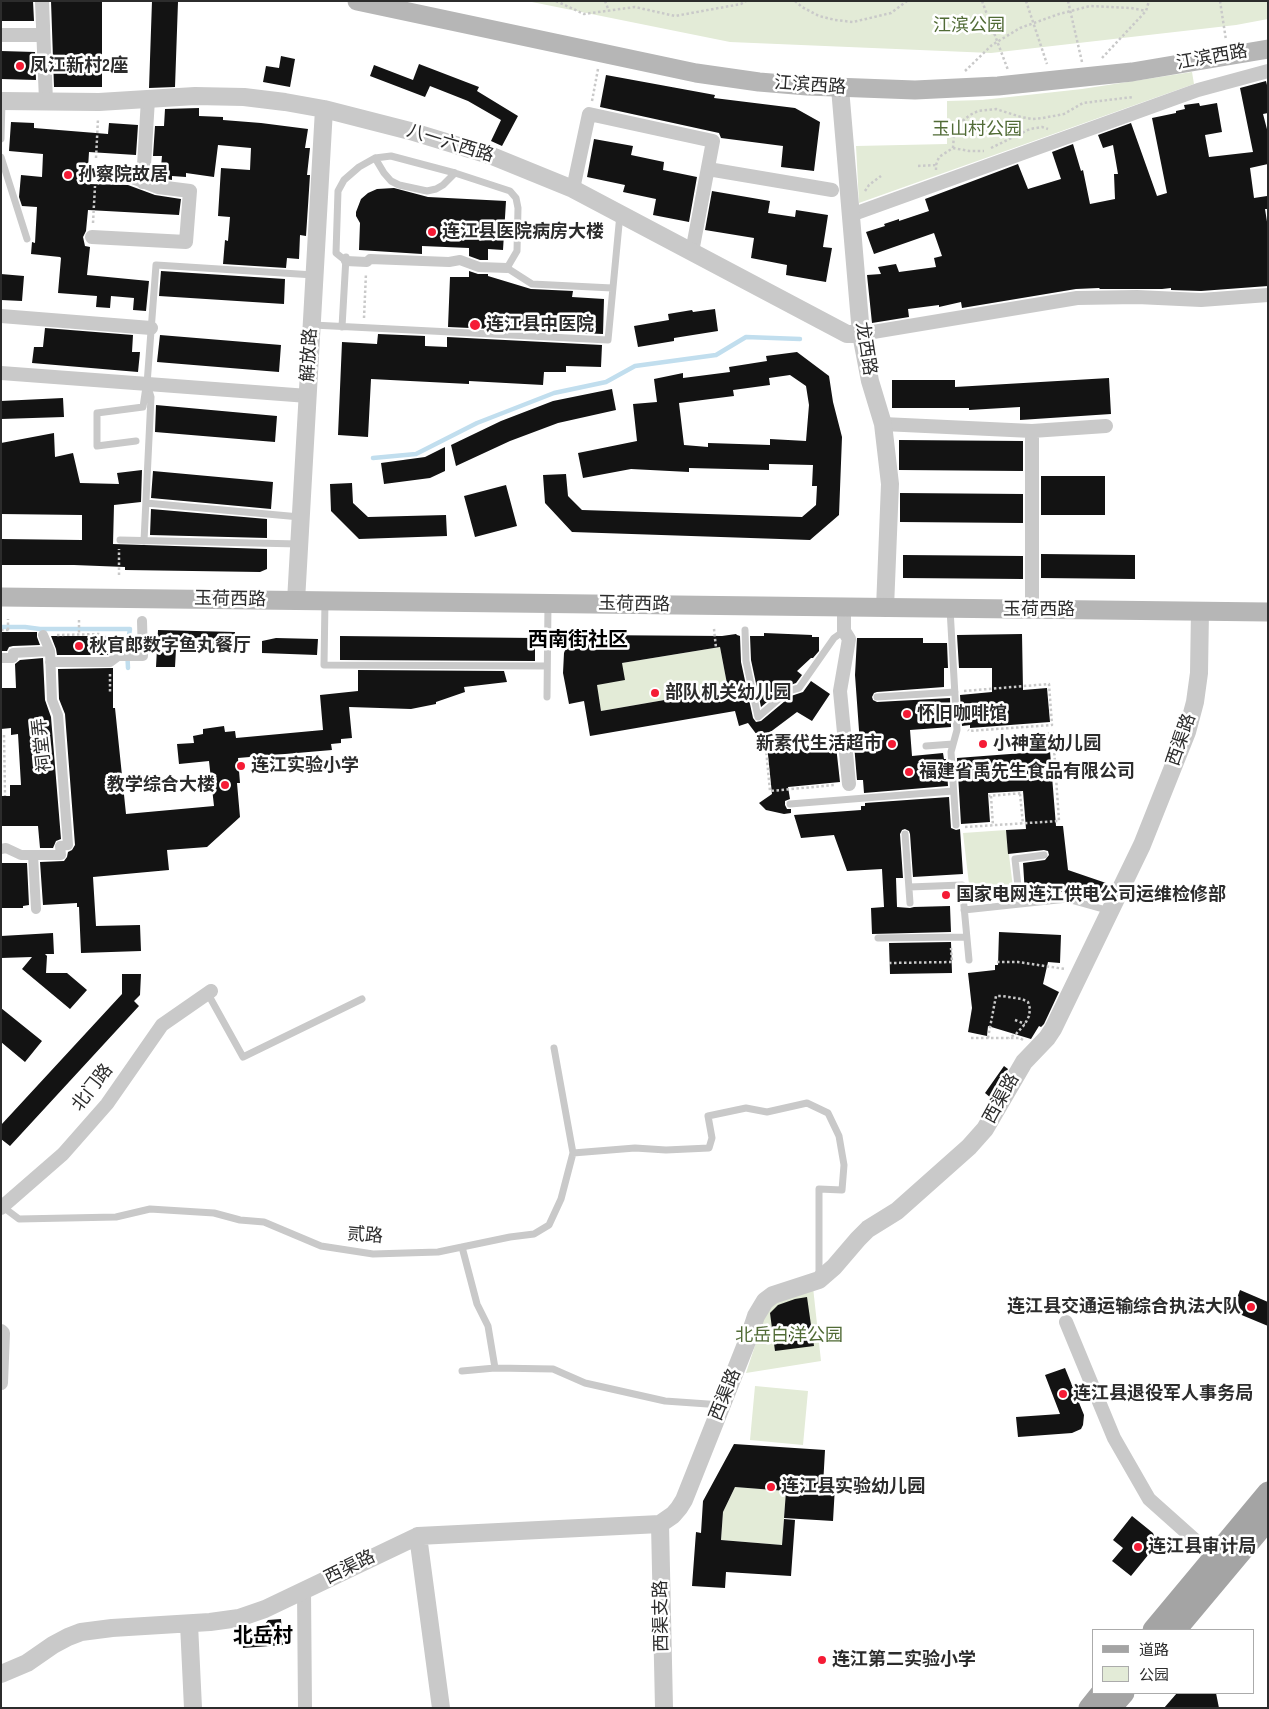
<!DOCTYPE html>
<meta charset="utf-8">
<style>
body{margin:0}
#map{position:relative;width:1269px;height:1709px;overflow:hidden;background:#fff;font-family:"Sofia Sans Condensed","Noto Sans SC",sans-serif}
canvas{display:block}
.frame{position:absolute;inset:0;border:2px solid #2c2c2c;pointer-events:none}
.legend{position:absolute;left:1092px;top:1629px;width:162px;height:65px;box-sizing:border-box;background:#fff;border:1px solid #ababab;margin:0;padding:6px 9px;list-style:none;font-size:15px;color:#2c2c2c}
.legend li{display:flex;align-items:center;gap:10px;height:25px}
.legend b{width:25px;border:1px solid #ababab}
</style>
<div id="map">
<canvas width="1269" height="1709"></canvas>
<div class="frame"></div>
<ul class="legend">
<li><b style="height:6px;background:#a4a4a4"></b>道路</li>
<li><b style="height:14px;background:#e3ebd7"></b>公园</li>
</ul>
</div>
<script>
const ctx = document.querySelector('canvas').getContext('2d');
ctx.lineJoin = 'round';
function fill(path, color) {
  ctx.fillStyle = color;
  ctx.fill(path, 'evenodd');
}
function shape(rows) {
  const path = new Path2D();
  for (const r of rows) {
    path.moveTo(r[0], r[1]);
    for (let i = 2; i < r.length; i += 2) path.lineTo(r[i], r[i + 1]);
  }
  return path;
}
function strokePath(path, color, width, dash) {
  ctx.strokeStyle = color;
  ctx.lineWidth = width;
  ctx.lineCap = dash ? 'butt' : 'round';
  ctx.setLineDash(dash || []);
  ctx.stroke(path);
}
function write(font, color, halo, rows, align = 'center') {
  ctx.font = font + ' "Sofia Sans Condensed","Noto Sans SC",sans-serif';
  ctx.lineWidth = 5;
  ctx.setLineDash([]);
  ctx.textBaseline = 'middle';
  ctx.strokeStyle = halo;
  ctx.fillStyle = color;
  for (const [text, x, y, turn = 0] of rows) {
    ctx.save();
    ctx.translate(x, y);
    ctx.rotate((+turn || 0) * Math.PI / 180);
    ctx.textAlign = isNaN(turn) ? turn : align;
    if (halo) ctx.strokeText(text, 0, 0);
    ctx.fillText(text, 0, 0);
    ctx.restore();
  }
}
fill(shape([
 [527,1,1268,1,1268,19,1236,25,991,53,730,42],
 [1192,72,1194,84,859,203,856,146,947,144,947,101,982,100,1082,89],
 [720,647,728,689,601,711,599,699,584,701,581,687,622,663],
 [1006,830,1014,896,971,901,963,833],
 [813,1287,821,1361,746,1373,769,1303],
 [755,1386,808,1391,803,1445,750,1440],
 [735,1487,786,1491,782,1545,721,1540,723,1512]
]), '#e3ebd7');
strokePath(shape([
 [373,458,416,454,477,423,554,393,606,382,635,366,716,355,746,337,800,339],
 [1,627,25,627,40,629,130,629,127,648,128,668]
]), '#c1deee', 4.5);
fill(shape([
 [1,1,33,1,34,21,1,21],
 [51,1,102,1,102,87,54,87],
 [152,1,178,2,175,87,149,88],
 [1,51,35,52,36,80,1,79],
 [281,56,295,59,290,87,263,82,266,66,279,68],
 [419,64,479,87,477,91,518,116,502,146,491,141,501,120,468,101,430,86,425,97,370,76,374,65,413,80],
 [606,75,715,95,714,98,795,108,820,122,814,171,781,167,783,146,721,138,719,133,600,107],
 [1266,81,1268,89,1268,113,1263,114,1268,133,1268,164,1250,168,1254,198,1267,196,1268,202,1268,209,1265,209,1268,228,1268,286,1201,291,1171,290,1171,288,1162,289,1100,289,1099,288,1076,289,962,308,961,302,939,307,939,305,908,309,909,317,872,323,867,275,881,274,878,267,896,264,899,272,936,267,934,258,942,256,934,233,874,254,866,232,885,226,884,224,899,219,899,221,929,211,925,199,1018,164,1028,189,1061,179,1052,152,1073,144,1081,171,1083,170,1090,204,1115,199,1114,174,1118,174,1113,145,1103,148,1098,135,1131,123,1157,196,1167,193,1152,118,1176,113,1176,111,1185,109,1184,105,1199,103,1200,106,1217,103,1222,132,1205,135,1209,157,1253,152,1240,88],
 [199,108,199,116,223,117,223,120,261,123,308,129,305,148,310,148,307,175,310,175,306,236,300,235,299,259,287,258,286,268,223,264,225,240,228,241,230,217,218,216,221,168,250,170,251,148,218,145,214,177,186,173,186,177,172,176,172,180,160,178,162,156,153,156,155,126,164,126,165,109],
 [11,122,34,123,34,128,108,134,109,123,138,125,136,155,89,152,87,184,128,185,155,195,181,199,179,215,88,210,86,231,83,237,85,246,90,247,87,275,149,281,146,311,133,310,134,298,111,296,110,308,96,307,97,296,58,293,61,258,60,257,31,254,32,242,35,243,37,207,22,206,19,197,21,175,42,177,43,154,9,151],
 [594,139,633,146,631,155,664,162,663,170,697,177,689,222,653,215,656,199,623,192,625,185,587,177],
 [394,188,428,197,506,201,503,250,488,249,488,260,480,260,469,256,469,248,422,246,422,254,359,250,360,223,356,216,356,212,361,199,368,193,377,189],
 [712,191,770,201,768,213,795,217,796,210,828,215,823,247,832,248,826,282,786,275,787,265,751,258,754,238,705,230],
 [161,271,285,279,284,304,159,296],
 [469,271,478,274,488,274,488,276,531,289,573,291,572,297,604,299,603,334,448,327,450,277,469,277],
 [1,274,24,276,22,301,1,300],
 [715,309,718,331,674,338,674,341,638,347,634,326,669,320,668,314,692,310,693,312],
 [45,328,133,335,132,352,140,352,138,372,32,363,34,347,43,347],
 [378,334,425,336,425,346,447,347,447,337,602,345,601,367,566,366,566,372,544,372,543,385,469,381,469,384,371,379,368,437,338,435,342,342,377,344],
 [160,335,281,345,279,372,157,362],
 [797,352,829,376,833,402,842,437,839,515,810,540,572,532,545,503,543,475,566,474,568,496,582,510,802,517,816,505,817,486,812,486,813,465,769,464,769,470,689,468,689,472,631,469,583,478,578,453,637,441,633,404,657,402,654,379,683,373,683,378,730,372,729,367,767,361,766,356],
 [790,375,806,386,809,405,806,441,770,439,770,445,708,443,708,447,684,445,679,403,734,396,733,390,770,385,769,378],
 [1109,378,1111,414,1020,420,1020,407,969,410,969,408,892,408,892,380,955,380,955,387],
 [612,389,616,410,558,423,510,441,456,466,451,445,501,421,553,401],
 [63,398,64,417,1,419,1,401],
 [156,405,277,416,275,442,155,432],
 [54,433,55,457,73,453,80,483,119,484,117,473,142,470,141,502,114,505,113,544,267,549,267,569,260,572,125,570,125,567,74,565,1,565,1,539,82,540,82,515,1,514,1,443],
 [899,440,1023,441,1023,471,899,470],
 [445,447,445,471,430,478,384,484,381,463,425,457],
 [153,471,273,482,271,509,151,498],
 [1041,476,1105,476,1105,515,1041,515],
 [352,483,353,503,368,517,446,515,447,536,359,539,331,511,330,484],
 [506,485,517,526,475,537,464,496],
 [900,493,1023,494,1023,523,900,522],
 [151,509,267,519,267,538,150,535],
 [1041,554,1135,555,1135,579,1041,578],
 [903,555,1023,556,1023,579,903,578],
 [158,630,235,632,234,650,176,649,175,667,156,667],
 [1,632,37,632,37,637,40,645,13,646,9,647,7,651,1,651],
 [764,633,812,635,812,637,819,637,819,651,813,658,811,658,797,671,802,675,796,683,785,687,761,707,751,660,750,636,764,636],
 [736,634,737,635,740,636,741,662,753,718,756,722,761,721,791,696,803,692,811,681,830,694,812,721,797,712,769,733,782,751,836,746,840,782,788,787,790,799,785,801,785,805,787,809,791,809,791,813,784,814,766,810,759,803,772,794,766,735,760,739,748,723,739,726,735,711,590,736,584,701,569,704,563,673,564,653,568,642,572,638,584,635,722,636],
 [720,647,728,689,601,711,597,685,625,680,622,663],
 [1022,634,1023,690,1047,688,1050,722,970,728,970,725,962,726,960,695,992,692,992,668,959,668,957,635],
 [51,636,101,636,101,650,135,648,135,649,117,649,108,655,57,655,56,649],
 [340,636,535,638,535,661,340,660],
 [276,638,318,639,317,655,262,653,262,641],
 [857,638,923,638,923,643,947,643,948,668,944,668,944,687,877,692,874,693,872,697,873,700,877,702,950,698,951,727,910,730,912,756,943,753,944,759,946,759,948,786,864,793,863,780,857,780,854,744,860,744,855,675],
 [43,658,45,700,51,717,61,839,56,841,53,848,40,848,38,826,1,826,1,796,10,796,10,785,21,785,18,734,11,735,11,728,1,729,1,688,16,688,15,664,20,660],
 [113,668,113,708,115,708,126,814,214,806,209,761,179,764,177,744,194,743,193,736,203,734,203,729,224,726,225,732,235,731,236,738,323,730,320,695,358,691,358,670,504,671,507,682,464,687,465,692,436,702,436,704,411,709,349,707,352,738,341,739,341,743,331,744,332,750,238,758,240,783,237,783,240,817,207,847,167,850,169,870,93,877,96,926,140,925,141,951,81,953,79,907,77,907,77,903,43,905,40,862,64,861,67,857,68,852,72,850,75,845,65,714,59,699,58,669],
 [1050,751,1056,826,1063,826,1068,870,1106,883,1098,901,1068,891,1025,894,1023,863,1045,860,1049,855,1048,851,1044,850,1008,854,1006,830,1026,829,1023,791,988,793,990,822,961,824,957,758],
 [949,797,951,828,956,830,960,829,963,874,913,877,910,834,909,831,905,829,902,830,900,834,903,878,896,878,897,907,910,908,914,907,950,906,951,932,872,934,871,908,884,907,882,869,847,871,834,835,801,838,794,815,861,810,861,806,865,806,865,803],
 [1,863,27,863,29,905,23,906,23,908,1,908],
 [999,932,1061,935,1060,963,1048,962,1043,984,1059,992,1044,1024,1041,1027,1039,1026,1031,1039,988,1026,987,1036,968,1032,972,1008,968,973,995,970,995,965,998,965],
 [53,933,54,954,45,954,47,956,46,973,67,973,87,990,70,1009,22,969,32,957,1,958,1,936],
 [951,942,952,973,890,974,889,943],
 [122,974,141,974,140,995,134,1001,139,1006,10,1146,1,1139,1,1125,122,994],
 [1,1008,42,1041,25,1062,1,1042],
 [1004,1066,1008,1069,991,1098,985,1093],
 [1240,1290,1268,1302,1268,1326,1232,1311],
 [807,1297,814,1346,775,1351,770,1313,778,1305,795,1299],
 [1065,1368,1084,1415,1083,1425,1081,1429,1072,1433,1018,1437,1016,1417,1060,1414,1045,1375],
 [734,1444,825,1450,823,1486,835,1486,833,1521,784,1518,786,1491,735,1487,723,1512,721,1540,782,1545,784,1519,795,1520,791,1576,726,1572,725,1588,692,1586,696,1532,701,1533,703,1501],
 [1132,1516,1153,1533,1156,1541,1153,1549,1131,1576,1112,1561,1123,1548,1113,1540],
 [281,1619,283,1645,243,1648,241,1632,260,1631,268,1620],
 [1177,1693,1216,1693,1219,1708,1164,1708]
]), '#131313');
strokePath(shape([
 [556,1,584,14,635,7,675,16,741,4,746,1],
 [605,1,609,11],
 [795,1,802,7,819,16,835,20,853,22,891,13,907,1],
 [982,1,1008,70],
 [1026,1,1047,64],
 [1068,1,1082,62],
 [1220,1,1226,40],
 [1102,58,1146,11,1149,1],
 [965,71,992,45,1020,28,1059,14,1090,6,1131,8,1146,11],
 [592,101,598,69],
 [953,148,969,151,984,151],
 [991,148,1030,129,1042,127,1048,129],
 [96,158,98,119],
 [918,166,936,165],
 [936,170,936,165,939,157,953,148,954,135,960,123,970,115,978,111,996,109,1021,117,1032,119,1043,118,1064,114,1083,103,1133,97],
 [865,191,869,185,881,176],
 [93,223,95,186],
 [364,318,366,273],
 [119,575,119,549],
 [79,620,79,634],
 [714,629,716,648],
 [1,630,10,630],
 [8,630,8,619],
 [57,635,101,634,101,637,113,637,118,642,118,645],
 [110,674,110,693],
 [964,691,1049,684,1052,725,969,731,968,730],
 [4,735,5,796],
 [832,743,766,749,770,791,835,785],
 [1020,794,1023,824],
 [988,796,1023,793],
 [991,796,993,826],
 [965,827,1059,821,1053,733,1012,737],
 [997,962,1018,962,1065,969],
 [889,963,952,962,951,948],
 [1015,1020,1025,1024],
 [971,1038,1020,1038,1023,1040],
 [988,1038,996,996,1002,996,1022,999,1028,1002,1030,1009,1029,1016,1025,1024,1016,1034,1009,1038]
]), '#c9c9c9', 2.5, [2.5, 2.5]);
strokePath(shape([
 [1,139,2,101],
 [1,157,27,239],
 [375,158,384,173,391,181,399,185,427,191,436,189,443,185,455,173],
 [346,261,336,253,338,191,344,180,359,167,375,158,391,156,455,173,510,191,516,198,518,208,517,251,507,268,532,284,612,288],
 [313,325,608,340,620,214],
 [342,327,346,257],
 [136,441,97,446,97,413,143,407,146,387],
 [146,503,300,517],
 [120,540,299,544],
 [144,541,151,397,147,384,156,265,314,275],
 [325,601,324,665,547,666],
 [950,609,957,730,951,752,956,825],
 [745,630,746,661,758,717,788,691,799,688,834,638,844,631],
 [547,697,548,604],
 [877,697,955,692],
 [926,746,953,744],
 [790,804,953,791],
 [905,834,910,903],
 [909,887,962,885,969,960],
 [1020,904,1015,859,1044,855],
 [964,910,1067,899,1110,911],
 [878,938,966,937],
 [208,994,243,1057,362,999],
 [573,1153,635,1148,666,1150,709,1148,712,1138,708,1116,746,1108,767,1112,807,1103,828,1113,839,1136,844,1165,842,1190,819,1189,819,1277],
 [3,1207,19,1219,116,1217,150,1209,214,1213,240,1220,264,1222,321,1246,373,1254,438,1252,510,1237,534,1234,549,1225,561,1199,573,1153,554,1048],
 [462,1247,477,1304,488,1326,495,1368],
 [462,1371,495,1368,553,1369,585,1383,665,1401,722,1405]
]), '#c9c9c9', 7);
strokePath(shape([
 [346,261,367,262,370,259,449,262,460,260,479,267,507,268],
 [1,658,13,658,13,653,50,651],
 [50,662,110,662,118,656,143,656,142,621],
 [1,849,6,848,21,855,61,855,60,846,68,845,58,715,52,700,50,651,43,635],
 [33,855,36,909]
]), '#c9c9c9', 10);
strokePath(shape([
 [42,1,46,101],
 [1,35,43,35],
 [708,169,832,190],
 [143,182,148,99],
 [573,189,589,114,713,141,692,252],
 [851,215,1198,90,1268,71],
 [92,237,186,242,190,191,158,187,130,176,96,172],
 [1,316,151,328],
 [861,334,1077,298,1137,297,1201,300,1268,295],
 [1,373,308,396],
 [883,424,1032,431,1106,426],
 [1032,431,1032,610],
 [844,608,844,631,849,639,840,691,849,784],
 [1,1208,63,1154,107,1104,162,1025,211,991],
 [1066,1322,1114,1438,1149,1499,1214,1557],
 [1,1331,3,1333,1,1383],
 [304,1591,305,1708]
]), '#c9c9c9', 14);
strokePath(shape([
 [840,88,861,334,870,381,883,424,890,484,885,608],
 [1,101,99,102,195,96,244,97,285,102,324,109,410,131,492,156,573,189,847,334,861,334],
 [296,601,324,109],
 [660,1524,664,1708],
 [418,1536,441,1708],
 [189,1624,193,1708],
 [1,1674,27,1663,53,1645,68,1637,81,1632,112,1628,210,1622,239,1618,265,1609,418,1536,660,1524,673,1515,679,1508,684,1500,750,1334,756,1316,765,1301,773,1295,819,1280,834,1267,858,1239,868,1229,897,1211,969,1147,985,1129,1024,1062,1047,1038,1053,1029,1142,845,1187,732,1195,702,1199,673,1200,611]
]), '#c9c9c9', 18);
strokePath(shape([
 [357,1,696,73,759,82,807,86,915,90,998,86,1132,72,1268,49],
 [1,597,1268,612]
]), '#b6b6b6', 19);
strokePath(shape([
 [1153,1630,1268,1492],
 [1176,1630,1268,1520],
 [1089,1708,1101,1693],
 [1111,1708,1124,1693]
]), '#a4a4a4', 21);
for (const [x, y, r, color] of [
 [20,66,5,"#f51b35"],
 [68,175,5,"#f51b35"],
 [432,232,5,"#f51b35"],
 [475,325,6,"#f51b35"],
 [79,646,5,"#f51b35"],
 [655,693,5,"#f51b35"],
 [907,714,5,"#f51b35"],
 [892,744,5,"#f51b35"],
 [983,744,5,"#f51b35"],
 [241,766,5,"#f51b35"],
 [909,772,5,"#f51b35"],
 [225,785,5,"#f51b35"],
 [946,895,5,"#f51b35"],
 [1251,1307,5,"#f51b35"],
 [1063,1394,5,"#f51b35"],
 [771,1487,5,"#f51b35"],
 [1138,1547,5,"#f51b35"],
 [822,1660,5,"#f51b35"]
]) {
  const dot = new Path2D();
  dot.arc(x, y, r, 0, 2 * Math.PI);
  ctx.fillStyle = color;
  ctx.fill(dot);
  strokePath(dot, '#fff', 2);
}
write('18px', '#516b36', '#fff', [
 ["江滨公园",969,26],
 ["玉山村公园",977,130],
 ["北岳白洋公园",789,1336]
]);
write('18px', '#2c2c2c', '#fff', [
 ["江滨西路",1212,58,-10],
 ["江滨西路",810,86,4],
 ["八一六西路",450,144,17],
 ["龙西路",865,349,81],
 ["解放路",310,355,-87],
 ["玉荷西路",230,600,1],
 ["玉荷西路",634,605,1],
 ["玉荷西路",1039,610],
 ["西渠路",1182,740,-71],
 ["祠堂弄",43,745,-96],
 ["北门路",93,1088,-52],
 ["西渠路",1002,1099,-61],
 ["贰路",365,1236,5],
 ["西渠路",726,1395,-68],
 ["西渠路",350,1568,-26],
 ["西渠支路",662,1616,-91]
]);
write('bold 18px', '#2c2c2c', '#fff', [
 ["凤江新村2座",30,66],
 ["孙察院故居",78,175],
 ["连江县医院病房大楼",442,232],
 ["连江县中医院",486,325],
 ["秋官郎数字鱼丸餐厅",89,646],
 ["部队机关幼儿园",665,693],
 ["怀旧咖啡馆",917,714],
 ["新素代生活超市",882,744,"right"],
 ["小神童幼儿园",993,744],
 ["连江实验小学",251,766],
 ["福建省禹先生食品有限公司",919,772],
 ["教学综合大楼",215,785,"right"],
 ["国家电网连江供电公司运维检修部",956,895],
 ["连江县交通运输综合执法大队",1241,1307,"right"],
 ["连江县退役军人事务局",1073,1394],
 ["连江县实验幼儿园",781,1487],
 ["连江县审计局",1148,1547],
 ["连江第二实验小学",832,1660]
], 'left');
write('bold 20px', '#000', '#fff', [
 ["西南街社区",578,641],
 ["北岳村",263,1637]
]);
</script>
